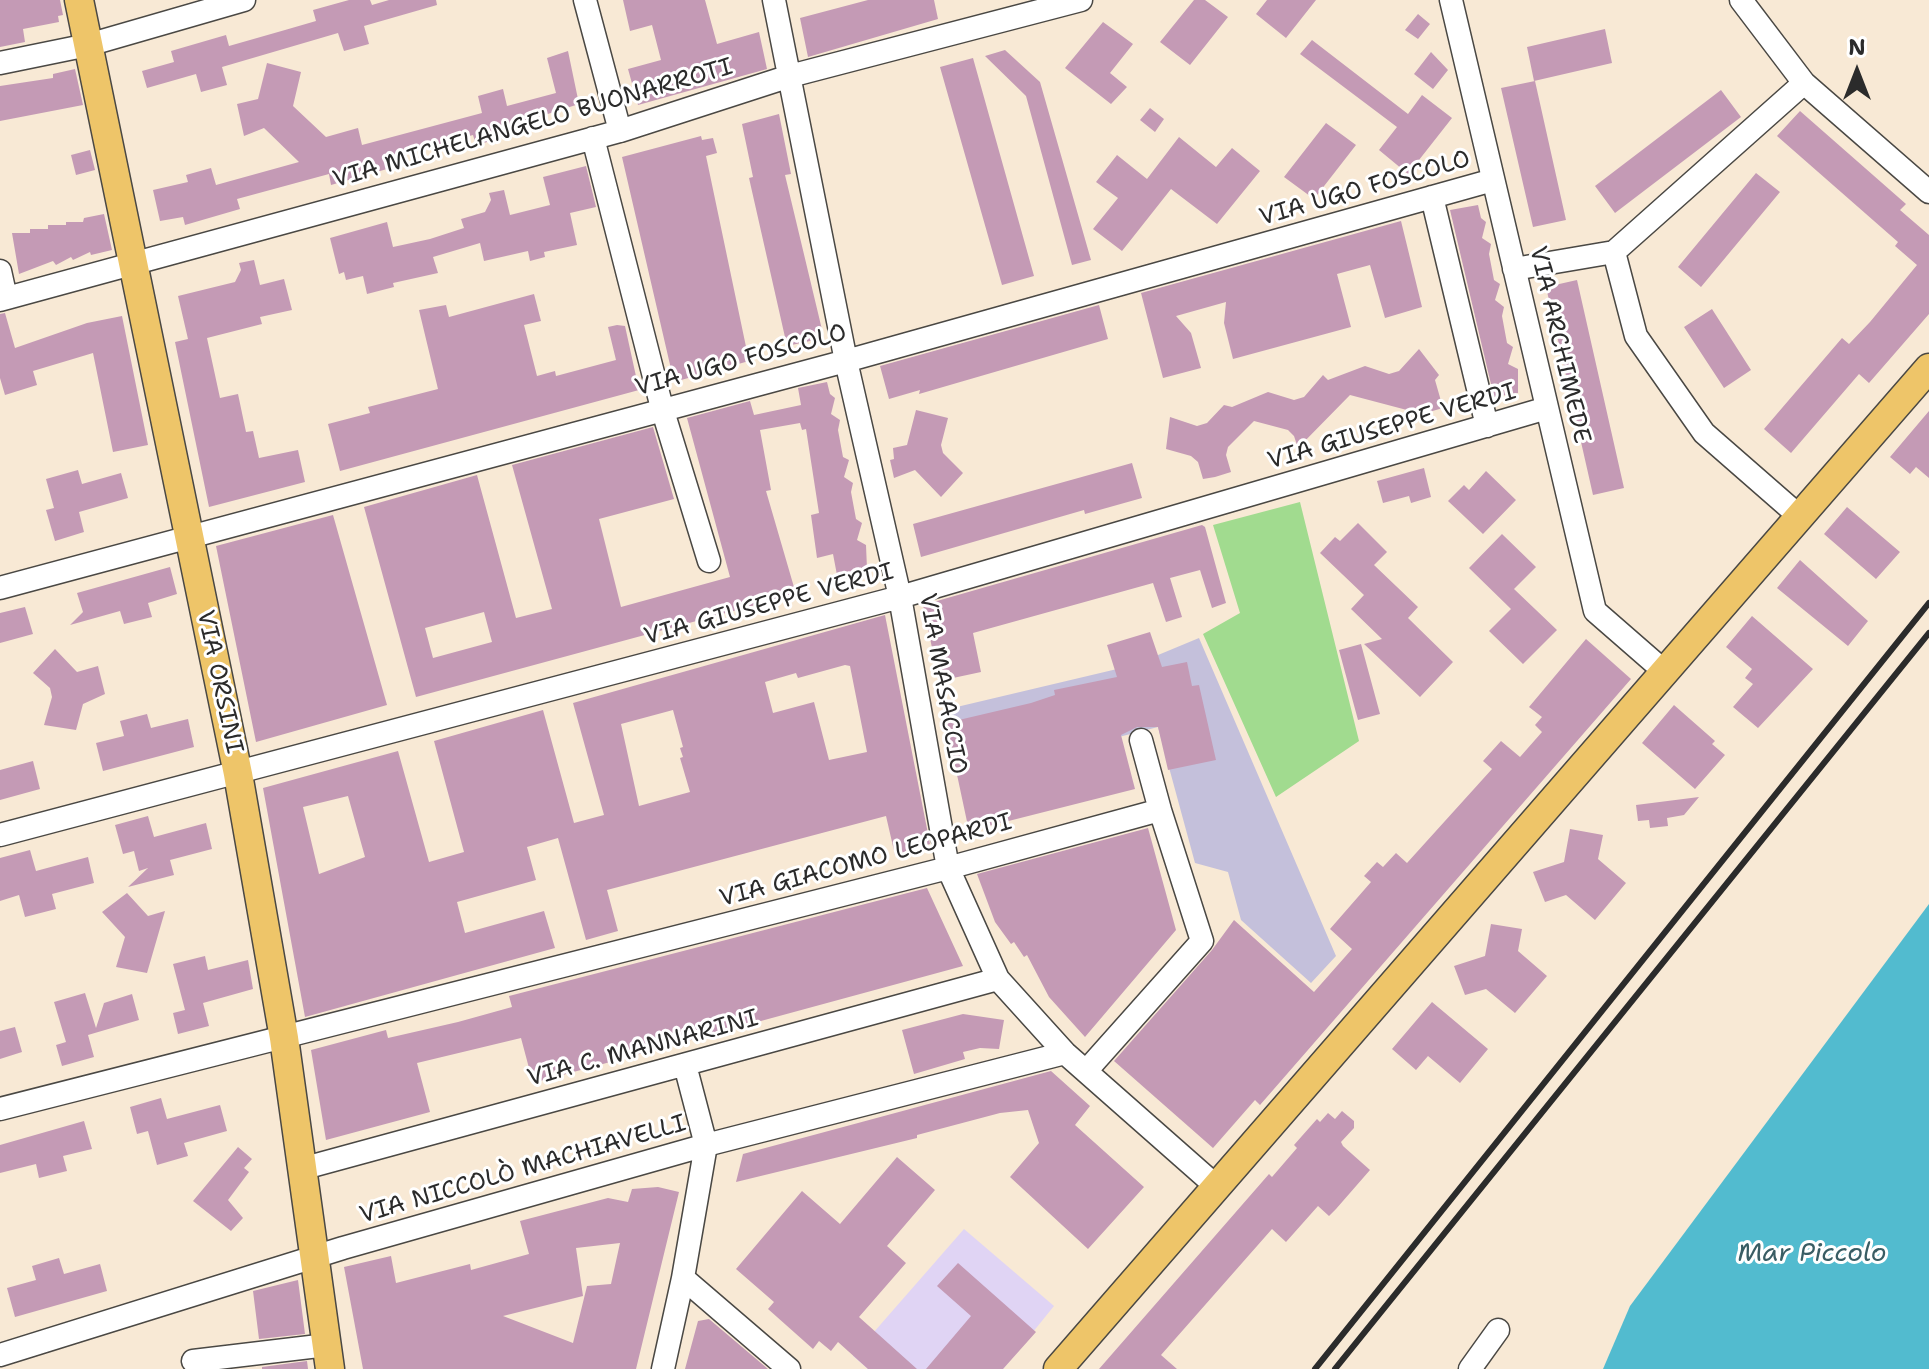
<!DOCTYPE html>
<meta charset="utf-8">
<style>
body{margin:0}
#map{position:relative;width:1929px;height:1369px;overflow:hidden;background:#f8e9d5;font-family:"Shantell Sans",sans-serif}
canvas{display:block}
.north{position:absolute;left:1817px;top:32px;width:80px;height:80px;-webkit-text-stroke:6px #fff;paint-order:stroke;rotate:0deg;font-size:22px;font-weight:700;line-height:32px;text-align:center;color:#2b2b2b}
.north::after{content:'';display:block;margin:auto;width:28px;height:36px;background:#2b2b2b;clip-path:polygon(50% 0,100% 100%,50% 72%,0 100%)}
</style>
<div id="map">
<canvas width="1929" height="1369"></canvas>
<div class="north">N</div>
</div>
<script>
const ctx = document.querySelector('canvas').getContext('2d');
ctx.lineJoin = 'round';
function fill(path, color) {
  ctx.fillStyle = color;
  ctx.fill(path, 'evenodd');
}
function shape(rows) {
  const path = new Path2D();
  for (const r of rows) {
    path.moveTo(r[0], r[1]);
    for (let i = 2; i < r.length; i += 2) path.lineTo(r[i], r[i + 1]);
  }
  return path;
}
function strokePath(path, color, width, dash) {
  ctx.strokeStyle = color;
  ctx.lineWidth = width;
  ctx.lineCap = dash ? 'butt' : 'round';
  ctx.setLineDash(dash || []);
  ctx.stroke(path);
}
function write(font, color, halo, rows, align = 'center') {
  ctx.font = font + ' "Shantell Sans",sans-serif';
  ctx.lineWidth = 6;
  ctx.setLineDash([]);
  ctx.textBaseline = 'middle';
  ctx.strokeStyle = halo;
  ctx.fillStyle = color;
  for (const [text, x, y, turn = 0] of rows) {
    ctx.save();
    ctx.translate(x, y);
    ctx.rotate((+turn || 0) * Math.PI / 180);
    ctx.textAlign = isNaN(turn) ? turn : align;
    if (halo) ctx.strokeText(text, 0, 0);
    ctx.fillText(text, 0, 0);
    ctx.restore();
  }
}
fill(shape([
 [964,1229,1054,1306,1003,1369,868,1369,853,1356]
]), '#e0d4f4');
fill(shape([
 [1199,638,1336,956,1311,983,1241,920,1228,872,1195,863,1158,727,958,778,944,710,1134,665]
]), '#c4c0db');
fill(shape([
 [1300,502,1359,741,1276,797,1203,634,1240,613,1213,525]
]), '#a1db8f');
fill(shape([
 [1929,904,1929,1369,1603,1369,1630,1306]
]), '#52bbcf');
fill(shape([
 [0,0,60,0,63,15,58,16,59,22,23,29,25,42,0,47],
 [349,0,370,0,372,5,389,0,436,0,437,5,364,26,369,44,344,51,338,33,222,67,227,85,201,92,196,74,147,88,142,71,174,62,171,51,226,35,229,46,285,30,316,21,313,10],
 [623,0,705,0,717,44,759,32,767,69,638,105,628,69,661,60,652,25,630,31],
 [868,0,934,0,938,19,808,57,800,18],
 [1194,0,1205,0,1228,17,1190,65,1160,42],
 [1267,0,1316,0,1286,38,1256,14],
 [1418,14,1430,24,1418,39,1405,30],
 [1103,22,1133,44,1110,73,1127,87,1111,104,1065,68],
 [1605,29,1612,63,1534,81,1527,47],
 [1312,40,1408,114,1422,95,1452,118,1408,174,1379,150,1397,127,1300,54],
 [1005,50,1040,82,1091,260,1072,265,1026,96,985,56],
 [568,51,579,104,529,120,532,130,476,145,473,135,429,147,384,159,387,169,331,185,329,174,237,199,240,209,185,225,183,217,160,221,153,190,188,182,186,175,211,168,216,185,299,162,264,128,244,136,237,104,258,99,267,63,301,72,293,106,326,137,358,128,362,145,482,113,478,96,503,89,507,106,556,93,547,58],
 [1431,52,1448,70,1433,89,1414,74],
 [973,58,1034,276,1002,285,940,67],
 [75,69,83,105,0,121,0,86,53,78,53,74],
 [1535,81,1566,220,1533,227,1501,88],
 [1721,90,1741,117,1615,213,1595,186],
 [1150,108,1164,119,1155,132,1140,120],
 [1800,111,1906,204,1900,210,1929,235,1929,314,1869,383,1859,374,1791,453,1764,429,1842,338,1849,344,1870,322,1917,265,1895,246,1898,242,1777,136],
 [779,114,791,174,785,175,824,338,787,346,749,178,753,177,742,124],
 [1326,123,1356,145,1314,199,1284,177],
 [701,136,702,140,713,138,717,153,706,156,749,361,674,382,622,157],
 [1179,137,1216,167,1232,148,1260,171,1217,224,1171,189,1122,251,1093,229,1118,198,1096,182,1117,155,1147,179],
 [90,150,95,170,76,175,71,155],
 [586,166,596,207,570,213,577,245,544,252,545,257,530,261,528,251,484,261,480,243,433,257,438,273,393,283,394,287,367,294,363,276,346,280,344,272,339,274,330,238,387,222,393,247,430,239,464,228,461,219,485,212,491,200,489,193,504,190,510,215,550,205,543,177],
 [1756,173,1780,192,1701,287,1678,267],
 [1478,205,1481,218,1486,222,1482,238,1491,244,1489,254,1494,280,1500,284,1495,300,1504,307,1502,316,1507,343,1513,347,1508,364,1518,369,1518,393,1494,397,1450,210],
 [104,214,112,250,91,255,90,252,73,260,71,257,56,265,53,261,19,274,12,233,30,233,30,229,48,229,48,225,66,225,66,222,83,222,84,218],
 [1401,221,1422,307,1385,318,1370,265,1337,274,1351,327,1233,359,1224,323,1226,302,1176,316,1191,333,1201,368,1163,378,1141,293],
 [254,260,260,285,284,279,292,310,260,317,262,324,207,338,220,398,238,394,246,432,253,431,259,458,298,450,305,482,209,507,175,342,188,339,178,296,235,282,241,270,239,263],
 [1577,280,1624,488,1593,495,1546,287],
 [534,294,541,321,524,325,537,376,555,371,556,376,616,360,608,327,617,325,625,326,639,390,340,471,328,424,370,413,368,407,438,389,419,310,446,305,449,317],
 [1099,305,1108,339,919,394,920,390,889,399,880,366],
 [1712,309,1751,370,1724,388,1684,327],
 [5,313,15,348,87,323,122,316,148,445,113,452,93,353,33,371,37,385,5,395,0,378,0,314],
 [1419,349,1439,375,1435,380,1443,408,1422,414,1350,395,1298,448,1294,436,1288,430,1254,421,1228,447,1226,455,1231,472,1215,477,1203,479,1198,462,1191,456,1166,449,1170,417,1197,426,1207,423,1224,405,1232,407,1268,392,1294,400,1304,397,1323,375,1328,380,1365,366,1389,374,1399,371],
 [827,382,830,394,835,398,831,414,840,420,838,430,843,457,849,460,844,477,853,483,851,492,856,519,862,523,857,540,866,545,867,569,837,575,833,554,817,558,811,515,819,513,806,429,802,430,800,423,760,430,771,490,766,491,796,594,416,697,364,507,477,475,516,618,552,609,512,465,653,427,674,499,599,519,621,607,730,577,687,418,750,401,754,415,801,405,798,388],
 [484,612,492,642,433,658,425,628],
 [916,410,948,418,941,445,943,453,963,473,941,497,915,470,894,478,890,460,894,459,893,448,907,445],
 [1929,411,1929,478,1916,467,1910,474,1890,457],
 [1132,463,1142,498,1085,514,1084,510,921,557,913,524],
 [1424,468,1431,497,1411,503,1409,496,1383,503,1377,481],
 [78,470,82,484,121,473,128,498,79,512,84,532,55,541,46,510,54,508,46,479],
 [1486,471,1516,500,1483,534,1448,501,1464,485,1469,490],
 [1847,507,1900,552,1876,579,1824,534],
 [333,515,387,705,256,742,216,546],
 [1358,523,1387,552,1374,565,1418,607,1408,618,1453,662,1420,697,1364,644,1382,639,1351,609,1364,595,1320,553,1335,537,1340,541],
 [1202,525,1205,527,1226,603,1212,608,1200,570,1170,578,1182,617,1166,622,1153,583,973,633,981,672,939,681,923,605],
 [1502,534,1536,567,1514,589,1557,630,1523,664,1489,631,1511,609,1469,568],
 [1800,560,1868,621,1848,646,1777,588],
 [170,567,177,594,148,603,152,617,124,624,120,611,70,625,83,612,77,593],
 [25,607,33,634,0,643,0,613],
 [885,615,930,844,895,855,886,816,607,890,618,931,586,940,558,838,527,847,536,880,457,902,465,933,544,911,555,948,305,1017,263,788,398,751,429,862,464,852,434,741,543,710,574,823,604,815,573,703],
 [845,665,850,666,867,752,829,760,814,702,773,713,765,682,796,673,798,678],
 [673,710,683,747,680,748,683,757,680,758,690,792,639,806,621,724],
 [348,796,365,857,319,874,303,807],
 [1752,616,1813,669,1758,728,1733,707,1753,684,1745,678,1752,669,1726,647],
 [1150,632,1162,667,1187,662,1192,686,1199,685,1216,760,1168,770,1158,727,1137,727,1121,735,1135,789,969,831,946,723,1031,703,1055,695,1054,690,1117,677,1107,645],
 [1586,639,1631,679,1260,1105,1255,1100,1213,1148,1114,1061,1212,950,1234,920,1314,992,1352,949,1330,929,1371,882,1364,876,1377,862,1383,867,1396,853,1407,863,1492,769,1483,761,1501,741,1520,757,1542,732,1535,725,1542,717,1529,707],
 [1361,644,1380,714,1358,720,1339,650],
 [55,649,77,672,98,666,105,694,83,704,76,730,44,725,52,697,50,688,33,673],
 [1674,705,1715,741,1712,744,1725,755,1695,789,1642,743],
 [147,714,151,728,188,719,194,747,103,771,96,743,124,736,120,721],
 [33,761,40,789,0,800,0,770],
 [1699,797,1684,815,1667,818,1668,826,1650,828,1649,820,1638,821,1636,805],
 [148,816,154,837,206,823,212,849,170,860,174,875,128,887,148,868,139,871,134,851,123,854,115,825],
 [1148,828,1176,930,1085,1037,1049,997,1027,955,1024,957,1014,942,1011,944,995,922,977,874],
 [1570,829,1603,835,1598,859,1626,883,1595,920,1566,895,1545,902,1533,872,1564,862],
 [30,850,36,871,88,857,94,883,52,894,56,909,25,917,19,895,0,901,0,858],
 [927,888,963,966,533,1083,521,1038,417,1063,430,1112,326,1140,311,1050,386,1030,388,1038,458,1022,512,1007,509,996],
 [127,893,148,916,165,911,147,973,116,967,125,937,102,912],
 [1491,924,1522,929,1518,951,1547,976,1515,1013,1486,989,1465,995,1454,966,1485,956],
 [205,956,208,970,248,960,253,989,203,1003,209,1026,178,1034,173,1013,185,1010,173,964],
 [85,993,96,1028,104,1003,132,994,139,1020,88,1035,94,1057,62,1066,56,1045,66,1042,54,1002],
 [1432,1002,1488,1049,1460,1083,1428,1056,1416,1070,1392,1049],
 [963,1014,1004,1020,999,1049,980,1048,963,1052,965,1059,914,1074,902,1030],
 [15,1027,22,1052,0,1059,0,1031],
 [1051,1071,1090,1106,1075,1125,1144,1187,1088,1249,1010,1177,1039,1143,1028,1110,1000,1113,917,1135,917,1138,736,1182,743,1154],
 [161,1098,167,1119,220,1105,227,1131,184,1143,188,1156,157,1165,148,1131,137,1134,130,1107],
 [1342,1111,1354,1121,1354,1128,1341,1142,1343,1146,1370,1170,1336,1209,1329,1216,1318,1206,1286,1242,1272,1229,1161,1355,1177,1369,1099,1369,1269,1174,1272,1177,1297,1148,1294,1145,1317,1119,1320,1122,1328,1113,1335,1119],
 [84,1121,92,1149,63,1156,67,1171,39,1178,36,1164,0,1173,0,1145],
 [238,1147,252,1159,244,1168,249,1172,228,1200,243,1218,231,1231,193,1201],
 [897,1157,935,1190,887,1246,906,1263,859,1317,917,1369,868,1369,838,1342,831,1351,819,1341,813,1349,768,1309,774,1302,736,1269,802,1191,840,1224],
 [658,1187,679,1192,636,1369,363,1369,344,1267,391,1256,396,1283,470,1264,471,1270,529,1254,520,1221,608,1198,628,1202,632,1189],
 [620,1243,611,1284,587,1286,573,1343,503,1316,583,1296,576,1248],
 [59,1258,64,1274,100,1264,107,1291,15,1317,7,1288,36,1280,32,1266],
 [958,1263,1036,1332,1003,1369,926,1369,971,1316,937,1286],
 [298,1280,305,1334,259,1339,253,1291],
 [709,1319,768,1369,685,1369,698,1321],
 [307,1361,308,1369,262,1369,262,1367]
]), '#c49ab5');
const minor = shape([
 [585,0,620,131],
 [774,0,846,361,900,597,948,868,998,979,1065,1053,1217,1187],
 [1451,0,1595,611,1665,672],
 [1741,0,1804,83,1929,192],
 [0,63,88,45,244,0],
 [593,138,662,408,709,561],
 [1432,197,1487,426],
 [1614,252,1636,336,1704,433,1799,516],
 [1514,269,1614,252,1804,83],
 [0,271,6,298],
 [0,300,620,131,790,76,1081,0],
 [0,588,846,361,1493,180],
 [1141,740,1160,810],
 [0,835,900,597,1547,408],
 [0,1109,948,868,1160,810,1202,941,1087,1070],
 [301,1169,998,979],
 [683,1278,789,1369],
 [0,1355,343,1248,706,1145,1065,1053],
 [193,1361,327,1345],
 [663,1369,683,1278,706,1145,685,1065],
 [1470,1369,1498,1330]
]);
const major = shape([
 [79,0,238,774,284,1038,330,1369],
 [1058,1369,1929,368]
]);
strokePath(minor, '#4a4844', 25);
strokePath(major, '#4a4844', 31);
strokePath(minor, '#fff', 22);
strokePath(major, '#eec569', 28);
strokePath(shape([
 [1315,1369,1929,603],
 [1335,1369,1929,633]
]), '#2b2b2b', 6);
write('24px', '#2b2b2b', '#fff', [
 ["VIA MICHELANGELO BUONARROTI",533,124,-16],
 ["VIA UGO FOSCOLO",1365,189,-16],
 ["VIA ARCHIMEDE",1559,345,77],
 ["VIA UGO FOSCOLO",741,361,-15],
 ["VIA GIUSEPPE VERDI",1392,427,-16],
 ["VIA GIUSEPPE VERDI",769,605,-15],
 ["VIA ORSINI",219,682,78],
 ["VIA MASACCIO",942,684,80],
 ["VIA GIACOMO LEOPARDI",866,861,-15],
 ["VIA C. MANNARINI",643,1049,-15],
 ["VIA NICCOLÒ MACHIAVELLI",523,1170,-16]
]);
write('italic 26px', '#395d64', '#fff', [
 ["Mar Piccolo",1812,1254]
]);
</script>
